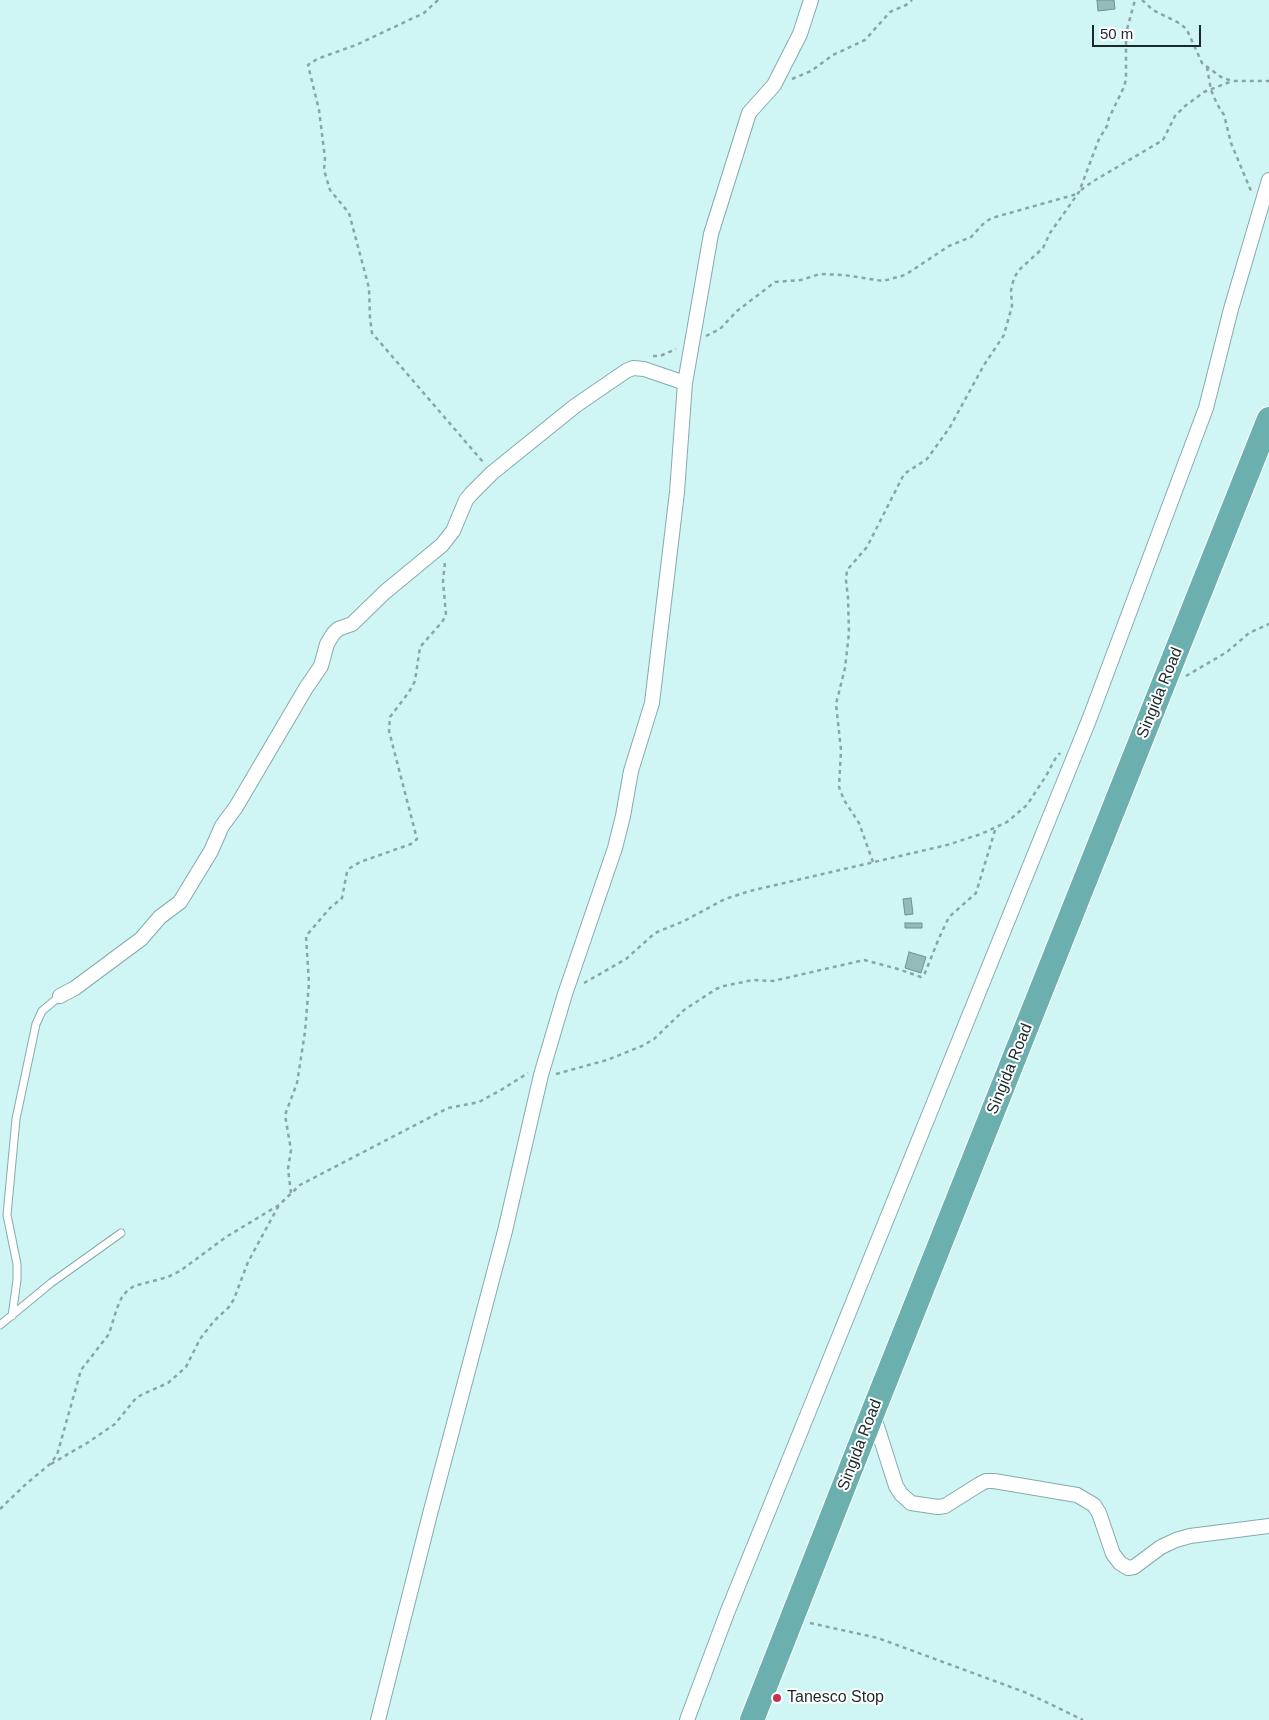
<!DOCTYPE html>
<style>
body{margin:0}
#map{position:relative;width:1269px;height:1720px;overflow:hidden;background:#cff6f5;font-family:Arial,sans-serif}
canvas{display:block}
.scale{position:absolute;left:1092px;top:25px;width:109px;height:22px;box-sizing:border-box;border:2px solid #1a2929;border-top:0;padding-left:6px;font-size:15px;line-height:18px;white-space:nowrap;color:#1a2929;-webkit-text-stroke:4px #fff;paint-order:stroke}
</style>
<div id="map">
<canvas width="1269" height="1720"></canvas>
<div class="scale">50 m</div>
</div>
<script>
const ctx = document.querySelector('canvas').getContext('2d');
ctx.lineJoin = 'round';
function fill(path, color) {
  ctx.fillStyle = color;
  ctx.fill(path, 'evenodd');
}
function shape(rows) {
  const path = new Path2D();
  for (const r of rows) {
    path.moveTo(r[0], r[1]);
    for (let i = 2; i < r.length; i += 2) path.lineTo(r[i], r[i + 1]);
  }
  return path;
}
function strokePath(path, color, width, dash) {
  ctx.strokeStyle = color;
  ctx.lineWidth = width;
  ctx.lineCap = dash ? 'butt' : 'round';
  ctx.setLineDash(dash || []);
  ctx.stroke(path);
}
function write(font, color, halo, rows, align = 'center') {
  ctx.font = font + ' Arial,sans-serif';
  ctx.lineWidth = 4;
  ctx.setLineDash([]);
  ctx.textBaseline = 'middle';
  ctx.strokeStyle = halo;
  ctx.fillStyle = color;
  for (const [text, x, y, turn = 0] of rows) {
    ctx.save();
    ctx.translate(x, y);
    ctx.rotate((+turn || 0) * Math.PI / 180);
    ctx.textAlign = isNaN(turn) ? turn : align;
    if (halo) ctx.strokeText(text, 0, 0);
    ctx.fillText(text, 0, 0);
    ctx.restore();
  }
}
const building = shape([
 [1097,0,1114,0,1115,9,1098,11,1097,0],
 [911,898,913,914,905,915,903,899,911,898],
 [905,923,922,923,922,928,905,928,905,923],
 [909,952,926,957,921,973,905,968,909,952]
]);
fill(building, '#94bab9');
strokePath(building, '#6d9291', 1);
const service = shape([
 [12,1316,17,1280,17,1264,7,1215,16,1119,36,1024,42,1011,60,996],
 [0,1325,51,1283,121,1233]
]);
const minor = shape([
 [60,996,75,988,141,939,160,917,180,902,211,851,222,826,236,807,306,688,321,666,327,644,333,634,338,629,352,624,385,592,442,545,453,531,466,500,471,494,492,473,575,406,626,371,633,368,644,369,685,383],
 [873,1414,896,1486,901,1494,911,1503,938,1507,945,1506,980,1484,986,1481,994,1481,1077,1495,1094,1505,1099,1513,1113,1554,1120,1563,1128,1568,1134,1567,1161,1547,1176,1540,1190,1536,1269,1526],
 [378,1720,430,1514,505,1231,541,1075,565,994,615,848,623,816,631,771,652,703,677,492,685,383,711,234,749,113,774,85,800,34,811,0],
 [687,1720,727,1613,1089,720,1206,408,1231,309,1269,180]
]);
const trunk = shape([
 [752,1720,873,1412,1269,419]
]);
strokePath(service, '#85abaa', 9);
strokePath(minor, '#85abaa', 16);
strokePath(trunk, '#fff', 26);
strokePath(shape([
 [438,0,424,13,356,45,317,59,308,65,319,110,325,158,324,170,330,190,349,213,369,288,370,318,372,333,483,462],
 [1142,0,1153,10,1181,24,1187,30,1202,63,1221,77,1232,81,1269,81],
 [1207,67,1211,90,1217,104,1224,115,1231,143,1251,191],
 [792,79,811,71,833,55,865,40,890,12,906,5,912,0],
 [1081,190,1092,182,1163,140,1175,116,1185,106,1204,92,1232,81],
 [706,336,720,329,737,311,775,282,801,280,820,274,844,275,883,281,905,275,949,246,971,237,985,222,992,218,1077,194],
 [653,356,660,356,676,349],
 [1186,676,1227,652,1249,633,1269,624],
 [873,862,859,823,844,800,839,787,841,750,836,704,845,668,849,633,848,598,846,580,847,570,867,547,904,474,927,459,950,427,984,365,1004,335,1012,306,1011,290,1014,278,1019,270,1043,248,1050,233,1079,192,1099,139,1107,126,1109,118,1124,87,1126,79,1126,33,1135,0],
 [584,983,626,959,655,933,684,921,725,899,750,891,947,845,981,834,1007,822,1027,805,1046,776,1055,759,1060,753],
 [556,1074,607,1060,642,1046,654,1039,684,1010,716,989,724,986,753,980,773,981,864,960,898,969,921,977,925,973,939,938,949,917,976,893,996,827],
 [291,1193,288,1169,291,1150,285,1115,297,1083,305,1032,309,983,306,936,330,908,342,898,347,872,350,868,360,862,411,844,417,839,389,731,390,717,409,692,415,681,420,647,442,622,446,615,443,581,445,562],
 [51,1464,87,1443,115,1424,136,1398,143,1394,168,1383,186,1367,200,1339,214,1321,229,1307,234,1299,248,1262,279,1205],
 [0,1509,26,1484,50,1464,57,1455,81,1370,109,1334,117,1308,122,1297,127,1291,134,1286,168,1277,180,1271,226,1237,279,1205,300,1185,448,1108,479,1102,501,1090,528,1073],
 [810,1623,878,1638,1027,1693,1083,1720]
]), '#88a6a5', 2.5, [4, 4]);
strokePath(service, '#fff', 7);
strokePath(minor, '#fff', 14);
strokePath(trunk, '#6bb0af', 24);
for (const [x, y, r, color] of [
 [777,1698,5,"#c33350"]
]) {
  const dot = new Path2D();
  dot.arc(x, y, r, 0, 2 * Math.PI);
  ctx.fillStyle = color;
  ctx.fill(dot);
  strokePath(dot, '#fff', 2);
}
write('16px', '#1a2929', '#fff', [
 ["Singida Road",1160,693,-68],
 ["Singida Road",1010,1069,-68],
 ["Singida Road",860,1445,-69]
]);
write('16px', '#1a2929', '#fff', [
 ["Tanesco Stop",787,1698]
], 'left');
</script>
